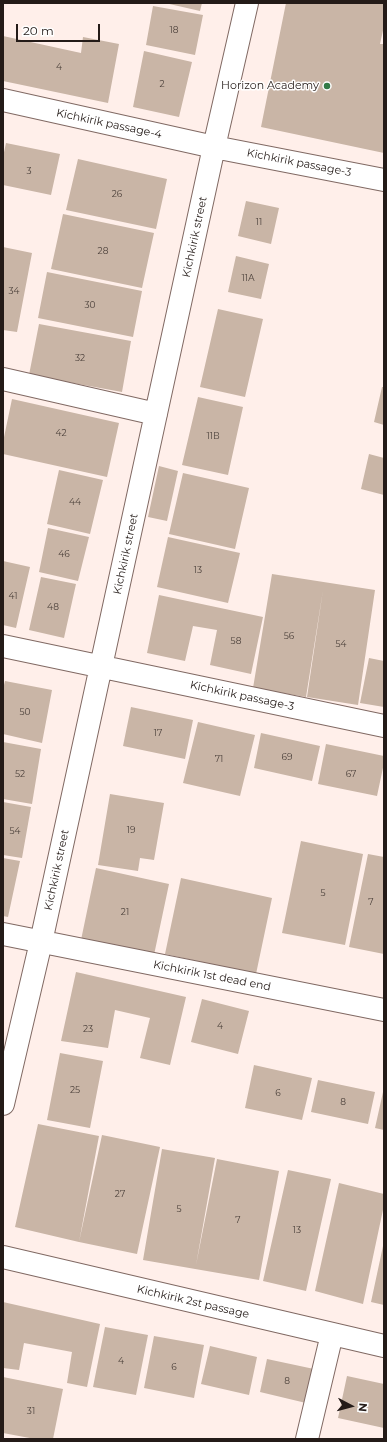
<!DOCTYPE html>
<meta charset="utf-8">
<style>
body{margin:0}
#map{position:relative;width:387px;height:1442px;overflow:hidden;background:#ffefea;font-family:Montserrat,sans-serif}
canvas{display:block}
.frame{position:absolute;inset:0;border:4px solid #241b18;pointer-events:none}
.north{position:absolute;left:331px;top:1386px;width:40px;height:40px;-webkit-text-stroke:3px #fff;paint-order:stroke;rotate:96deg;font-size:11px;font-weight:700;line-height:16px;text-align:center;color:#241b18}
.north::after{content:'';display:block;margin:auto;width:14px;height:18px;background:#241b18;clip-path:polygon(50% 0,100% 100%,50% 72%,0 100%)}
.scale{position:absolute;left:16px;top:24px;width:84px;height:18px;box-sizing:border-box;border:2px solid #241b18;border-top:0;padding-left:5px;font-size:12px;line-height:14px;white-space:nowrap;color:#241b18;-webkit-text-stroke:3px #fff;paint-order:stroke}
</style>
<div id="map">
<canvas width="387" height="1442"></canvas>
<div class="frame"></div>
<div class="north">N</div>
<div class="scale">20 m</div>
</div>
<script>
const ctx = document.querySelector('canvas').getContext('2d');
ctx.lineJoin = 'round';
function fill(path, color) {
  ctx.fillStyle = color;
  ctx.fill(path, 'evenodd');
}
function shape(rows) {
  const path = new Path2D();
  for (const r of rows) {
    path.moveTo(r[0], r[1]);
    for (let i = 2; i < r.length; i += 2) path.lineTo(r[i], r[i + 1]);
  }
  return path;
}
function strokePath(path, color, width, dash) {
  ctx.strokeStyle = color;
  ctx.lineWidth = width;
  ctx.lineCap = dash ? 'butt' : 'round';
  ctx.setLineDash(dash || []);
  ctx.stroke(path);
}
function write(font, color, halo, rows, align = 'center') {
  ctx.font = font + ' Montserrat,sans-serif';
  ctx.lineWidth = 3;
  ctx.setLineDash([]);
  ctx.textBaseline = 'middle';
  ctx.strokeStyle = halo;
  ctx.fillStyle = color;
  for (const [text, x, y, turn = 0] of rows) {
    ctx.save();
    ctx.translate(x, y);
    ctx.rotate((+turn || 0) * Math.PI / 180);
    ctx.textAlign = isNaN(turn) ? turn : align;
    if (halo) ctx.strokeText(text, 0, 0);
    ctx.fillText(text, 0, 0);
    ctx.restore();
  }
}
fill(shape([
 [165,3,202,3,200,11],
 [286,3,384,3,384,26,380,44,384,44,384,153,261,127],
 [153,6,203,15,195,55,146,45],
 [3,36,81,53,83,37,119,44,108,103,3,81],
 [144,51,192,62,179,117,133,107],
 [6,143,60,154,51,195,3,185,3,157],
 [78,159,167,179,156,229,66,210],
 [246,201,279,208,271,244,238,236],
 [63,214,154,233,142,288,51,269],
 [3,247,32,253,17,332,3,330],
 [236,256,269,264,261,299,228,292],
 [47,272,142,291,133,337,38,318],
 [218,309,263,319,245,397,200,387],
 [39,324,131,341,122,392,29,375],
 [382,387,384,387,384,425,374,422],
 [198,397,243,407,228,475,182,465],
 [12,399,119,423,107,477,3,454,3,442],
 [369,454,384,458,384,495,361,489],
 [159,466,178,471,167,521,148,517],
 [59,470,103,480,90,534,47,524],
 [183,473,249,488,235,549,169,534],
 [48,528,89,537,78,581,39,572],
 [168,537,240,553,228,603,157,587],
 [3,561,30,567,16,628,3,625],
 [272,574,375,590,358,705,307,697,323,590,306,697,253,688],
 [41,577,76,584,64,638,29,630],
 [159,595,263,617,251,674,210,665,217,630,193,626,185,661,147,653],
 [369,658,384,661,384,707,360,703],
 [5,681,52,690,42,743,3,734,3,689],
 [131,707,193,720,185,759,123,746],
 [198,722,255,735,240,796,183,783],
 [261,733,320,746,312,781,254,768],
 [3,742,41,749,32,804,3,799],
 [326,744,384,756,384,763,377,796,318,784],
 [110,794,164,803,154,860,140,858,138,871,98,865],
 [3,802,31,807,22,858,3,855],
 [301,841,363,854,345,945,282,933],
 [368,854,384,857,384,954,349,947],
 [3,858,20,861,8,917,3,916],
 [96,868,169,884,154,955,81,940],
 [181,878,272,898,256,974,165,954],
 [76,972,186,997,170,1065,140,1058,150,1018,115,1010,108,1048,61,1041],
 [202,999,249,1011,238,1054,191,1042],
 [60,1053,103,1061,90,1128,47,1120],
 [254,1065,312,1078,302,1120,245,1108],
 [318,1080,375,1092,368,1124,311,1112],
 [383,1092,384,1092,384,1130,375,1128],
 [38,1124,99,1136,79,1242,15,1227],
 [102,1135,160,1147,137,1254,79,1242],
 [162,1149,215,1158,196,1265,217,1159,279,1171,259,1280,143,1260],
 [288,1170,331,1179,306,1291,263,1281],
 [339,1183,384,1194,384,1205,363,1304,315,1291],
 [383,1246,384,1246,384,1305,371,1302],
 [3,1302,100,1324,87,1387,67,1383,72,1352,24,1343,19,1370,3,1368],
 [105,1327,148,1335,136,1395,93,1387],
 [154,1336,204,1345,194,1398,144,1388],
 [210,1346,257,1357,249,1395,201,1384],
 [267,1359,314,1369,306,1403,260,1392],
 [347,1376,384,1384,384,1428,338,1418],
 [3,1377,63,1389,53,1439,35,1439,3,1433]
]), '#c9b5a6');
const minor = shape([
 [3,100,214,147,384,180],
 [3,379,156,414],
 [3,646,384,726],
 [3,934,384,1010],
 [3,1104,41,942,214,147,247,3],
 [3,1257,384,1346],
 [307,1439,332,1334]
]);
strokePath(minor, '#806963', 24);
strokePath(minor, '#fff', 22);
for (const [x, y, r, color] of [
 [327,86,4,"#337a47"]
]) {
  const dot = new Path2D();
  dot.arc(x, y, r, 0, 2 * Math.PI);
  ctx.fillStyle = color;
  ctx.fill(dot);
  strokePath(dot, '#fff', 1.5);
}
write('9px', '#4d423c', null, [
 ["18",174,30],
 ["4",59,67],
 ["2",162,84],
 ["3",29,171],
 ["26",117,194],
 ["11",259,222],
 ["28",103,251],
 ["11А",248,278],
 ["34",14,291],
 ["30",90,305],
 ["32",80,358],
 ["42",61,433],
 ["11В",213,436],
 ["44",75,502],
 ["46",64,554],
 ["13",198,570],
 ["41",13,596],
 ["48",53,607],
 ["56",289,636],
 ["58",236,641],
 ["54",341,644],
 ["50",25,712],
 ["17",158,733],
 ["69",287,757],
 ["71",219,759],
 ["52",20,774],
 ["67",351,774],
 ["19",131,830],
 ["54",15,831],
 ["5",323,893],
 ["7",371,902],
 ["21",125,912],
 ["4",220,1026],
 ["23",88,1029],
 ["25",75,1090],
 ["6",278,1093],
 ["8",343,1102],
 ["27",120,1194],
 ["5",179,1209],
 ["7",238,1220],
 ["13",297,1230],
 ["4",121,1361],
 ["6",174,1367],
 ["8",287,1381],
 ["31",31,1411]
]);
write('11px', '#241b18', '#fff', [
 ["Horizon Academy",319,86]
], 'right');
write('11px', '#241b18', '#fff', [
 ["Kichkirik passage-4",109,124,12],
 ["Kichkirik passage-3",299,163,11],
 ["Kichkirik street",195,237,-78],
 ["Kichkirik street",126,554,-78],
 ["Kichkirik passage-3",242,696,12],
 ["Kichkirik street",57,870,-78],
 ["Kichkirik 1st dead end",212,976,11],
 ["Kichkirik 2st passage",193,1302,13]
]);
</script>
